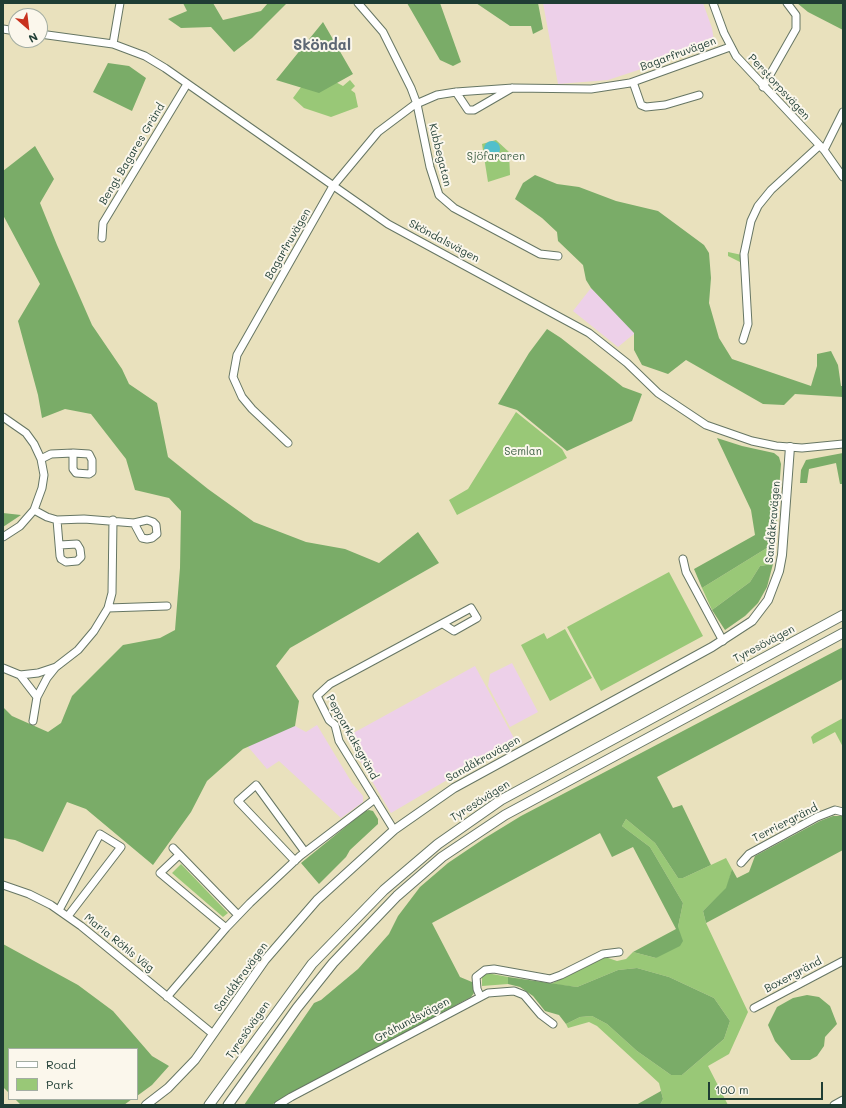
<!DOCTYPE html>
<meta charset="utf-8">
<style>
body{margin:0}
#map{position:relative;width:846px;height:1108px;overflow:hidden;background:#e9e1bd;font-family:Mali,sans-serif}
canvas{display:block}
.frame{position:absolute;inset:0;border:4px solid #1f3d34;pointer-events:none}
.legend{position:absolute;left:8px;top:1048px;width:130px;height:52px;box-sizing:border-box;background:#fbf7ec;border:1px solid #a3ada2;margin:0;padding:5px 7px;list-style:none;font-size:12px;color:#1f3d34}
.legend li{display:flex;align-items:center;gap:8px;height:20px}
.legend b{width:20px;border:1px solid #a3ada2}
.north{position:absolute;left:8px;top:8px;width:40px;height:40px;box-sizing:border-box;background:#fbf7ec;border:1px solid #a3ada2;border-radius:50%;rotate:152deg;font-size:11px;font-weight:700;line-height:16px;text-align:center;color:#1f3d34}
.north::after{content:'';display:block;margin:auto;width:14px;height:18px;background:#c8321e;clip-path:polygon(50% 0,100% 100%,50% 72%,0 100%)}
.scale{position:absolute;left:708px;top:1082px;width:115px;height:18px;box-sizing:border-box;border:2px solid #1f3d34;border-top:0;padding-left:5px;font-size:12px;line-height:14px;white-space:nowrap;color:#1f3d34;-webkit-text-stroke:3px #fbf7ec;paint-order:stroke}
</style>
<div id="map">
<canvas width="846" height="1108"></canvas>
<div class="frame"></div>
<ul class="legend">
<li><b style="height:5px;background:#fff"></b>Road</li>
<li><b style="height:11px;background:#99c877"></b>Park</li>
</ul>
<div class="north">N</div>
<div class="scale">100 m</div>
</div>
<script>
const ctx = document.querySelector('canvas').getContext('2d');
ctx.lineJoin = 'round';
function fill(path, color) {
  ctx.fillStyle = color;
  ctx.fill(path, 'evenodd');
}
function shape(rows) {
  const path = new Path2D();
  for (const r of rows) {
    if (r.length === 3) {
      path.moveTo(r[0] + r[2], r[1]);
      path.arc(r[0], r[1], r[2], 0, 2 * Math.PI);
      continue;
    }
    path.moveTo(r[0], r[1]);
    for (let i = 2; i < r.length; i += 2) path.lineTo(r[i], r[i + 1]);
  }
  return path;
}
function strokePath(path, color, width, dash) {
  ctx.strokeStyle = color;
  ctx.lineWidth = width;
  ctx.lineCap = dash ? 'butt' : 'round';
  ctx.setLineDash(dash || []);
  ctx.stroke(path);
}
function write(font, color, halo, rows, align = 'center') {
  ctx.font = font + ' Mali,sans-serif';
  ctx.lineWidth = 4;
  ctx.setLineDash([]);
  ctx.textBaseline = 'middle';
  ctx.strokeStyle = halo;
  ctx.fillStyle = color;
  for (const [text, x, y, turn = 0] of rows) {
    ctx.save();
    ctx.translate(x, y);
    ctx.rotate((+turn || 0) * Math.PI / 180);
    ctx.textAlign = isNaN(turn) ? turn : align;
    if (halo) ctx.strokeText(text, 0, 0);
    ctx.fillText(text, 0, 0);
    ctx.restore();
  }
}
fill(shape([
 [543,3,703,3,712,28,714,41,705,48,608,80,558,84],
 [591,288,635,333,618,347,573,311],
 [512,663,538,712,510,727,488,686,490,674],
 [475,666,515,740,391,813,346,737],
 [317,725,352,783,363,796,363,802,341,818,279,761,267,769,238,735,295,726,306,732]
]), '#edd0e9');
fill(shape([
 [332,80,343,86,350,80,355,86,351,90,355,93,358,107,331,117,304,108,293,98,304,83],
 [496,140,509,152,510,175,488,182,482,144],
 [728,252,742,255,744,264,728,256],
 [516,412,562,449,567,458,457,515,449,500,468,489],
 [775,543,773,564,760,566,750,582,712,610,702,588],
 [669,572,703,636,601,691,567,627],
 [565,629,592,678,550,701,521,645,544,633,547,639],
 [843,718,843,747,835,732,813,744,811,737,814,734],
 [626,819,655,843,678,878,683,878,726,858,732,869,727,888,703,911,706,923,748,1012,729,1054,708,1066,728,1105,660,1105,663,1099,659,1083,597,1026,589,1022,568,1028,566,1024,580,1017,592,1016,607,1024,637,1051,671,1075,682,1075,724,1039,730,1021,714,998,669,977,637,968,618,970,577,987,551,984,605,957,617,961,626,959,633,952,656,958,678,927,683,903,650,847,622,826],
 [181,864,228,913,223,917,172,873],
 [487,973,508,977,508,984,482,986,482,976]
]), '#99c877');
fill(shape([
 [183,3,213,3,223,20,261,11,268,3,287,3,252,38,234,52,211,27,181,28,168,19,187,11],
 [407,3,440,3,461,62,453,66,440,60],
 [476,3,538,3,543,29,533,34,531,26,510,26],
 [797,3,843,3,843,30,808,12],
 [323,22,353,74,319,93,276,80],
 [108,63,129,66,146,78,132,111,93,92],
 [35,146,54,179,40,203,57,245,92,325,122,369,129,384,157,403,168,457,208,489,254,522,306,542,345,549,379,563,418,532,439,563,290,648,276,666,299,701,295,726,243,749,207,781,191,812,153,865,86,809,67,802,43,852,15,840,3,838,3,707,12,716,48,732,61,723,72,696,123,645,160,638,175,630,180,568,181,511,169,498,135,490,126,459,91,414,65,409,42,418,38,395,18,321,40,284,3,215,3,171],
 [535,175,557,184,579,187,616,201,658,211,704,245,709,253,711,278,709,303,719,338,732,359,811,386,817,366,817,354,831,351,838,365,841,386,843,386,843,397,795,394,784,405,763,404,686,360,668,374,642,365,634,350,634,333,591,288,586,280,583,265,558,241,557,232,542,218,515,199,523,183],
 [547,329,561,338,623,387,642,394,632,421,567,451,517,410,498,404,529,353],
 [717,438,742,446,774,453,779,457,781,464,775,543,702,588,694,569,755,535,751,510],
 [843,453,843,484,840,484,836,463,809,469,807,483,800,483,801,470,806,460],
 [3,513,21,515,3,527],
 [773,564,767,587,758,603,745,616,725,630,712,610,750,582,760,566],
 [843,647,843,679,657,777,673,808,682,805,711,865,683,878,678,878,655,843,626,819,622,826,650,847,683,903,678,927,683,941,680,946,656,958,633,952,676,929,633,847,612,857,600,833,432,923,460,977,472,982,474,993,471,997,271,1105,244,1105,314,1003,321,1000,358,969,389,934,398,916,420,887,448,863,485,838,521,816],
 [369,810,373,811,378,819,378,824,350,850,346,857,319,884,301,863,365,811],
 [833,816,843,816,843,850,706,923,703,911,726,888,732,869,737,878,749,872,755,856,820,821],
 [3,944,78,985,113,1011,152,1056,169,1066,152,1085,137,1096,137,1049,9,1049,9,1093,3,1087],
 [637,968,669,977,714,998,730,1021,724,1039,682,1075,671,1075,637,1051,607,1024,592,1016,580,1017,566,1024,559,1015,545,1011,533,996,520,987,508,984,508,977,577,987,618,970],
 [807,995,819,997,830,1006,837,1024,825,1037,824,1046,817,1056,810,1060,791,1060,775,1041,768,1025,777,1007,793,998],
 [661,1091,663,1099,660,1105,636,1105],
 [15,1099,132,1099,124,1105,21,1105]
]), '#7aac68');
fill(shape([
 [492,149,8]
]), '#52bfcb');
const minor = shape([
 [358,3,383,32,411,88,417,104,430,167,439,195,454,208,540,254,558,256],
 [713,3,724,33,736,56,824,150,843,177],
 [3,29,16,31],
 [40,34,113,44,145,56,165,68,388,224,589,333,627,363,658,393,706,425,752,441,776,446,802,448,843,444],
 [113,44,120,3],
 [633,82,641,105,646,107,665,105,699,95],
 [763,87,796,29,796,15,787,3],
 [456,92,468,110,474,110,512,88],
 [824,150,843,112],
 [102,238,103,223,187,84],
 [743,340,748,324,744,254,751,221,758,206,771,190,819,146],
 [3,417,26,433,34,444,41,459,44,475,42,488,34,510,20,526,3,537],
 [288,443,252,409,242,397,233,377,237,355,333,186,378,132,414,105,437,95,456,92,513,88,591,89,630,83,730,47],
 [41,459,51,454,73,453,73,469,76,473,89,474,92,472,92,460,89,454,73,453],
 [34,510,47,517,57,520,84,519,134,523,142,538,147,539,152,538,157,534,156,525,153,522,147,520,134,523],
 [57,520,60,556,61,559,66,562,77,561,81,557,80,549,77,544,60,545],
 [683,559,686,572,723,641],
 [108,608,167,606],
 [3,668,20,675,38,673,56,667,78,650,94,631,108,608,112,593,113,520],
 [20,675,37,697],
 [33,721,37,697,47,678,55,668],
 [394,830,339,741,335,725,329,720,317,696,330,684,471,608,477,618,454,631,443,624],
 [173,848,238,915],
 [179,855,160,873,226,928],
 [295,861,238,801,256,785,305,852],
 [741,863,749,854,817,817,835,810,843,812],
 [3,885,29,894,51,905,81,926,213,1034],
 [59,910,100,834,121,847,68,916],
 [480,996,477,989,476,977,485,970,494,969,550,979,561,975,603,954,619,952],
 [167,997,226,928,250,903,300,856,375,799],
 [754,1008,843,961],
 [278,1105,291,1097,488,993,514,991,524,995,541,1015,553,1024],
 [834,1105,843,1100]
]);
const tertiary = shape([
 [146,1105,168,1088,195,1060,265,960,317,900,394,830,454,788,712,647,752,621,768,600,779,571,782,555,790,447]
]);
const secondary = shape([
 [209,1105,312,964,384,890,438,844,501,800,843,615],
 [228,1105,297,1008,333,963,397,896,442,857,505,815,843,633]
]);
strokePath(minor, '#667664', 9);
strokePath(tertiary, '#667664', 10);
strokePath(secondary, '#667664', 11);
strokePath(minor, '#fff', 7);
strokePath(tertiary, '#fff', 8);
strokePath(secondary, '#fff', 9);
write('11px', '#1f3d34', '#fbf7ec', [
 ["Bagarfruvägen",678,54,-20],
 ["Perstorpsvägen",779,87,47],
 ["Bengt Bagares Gränd",132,154,-59],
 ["Kubbegatan",440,155,76],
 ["Sköndalsvägen",444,241,28],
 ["Bagarfruvägen",288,244,-60],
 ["Sandåkravägen",773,522,-85],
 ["Tyresövägen",764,644,-28],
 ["Pepparkaksgränd",352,737,61],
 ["Sandåkravägen",483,759,-29],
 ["Tyresövägen",480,801,-32],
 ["Terriergränd",785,823,-27],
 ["Maria Röhls Väg",119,943,39],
 ["Boxergränd",793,975,-28],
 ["Sandåkravägen",241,977,-54],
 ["Gråhundsvägen",412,1020,-28],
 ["Tyresövägen",248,1030,-55]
]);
write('11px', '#3e6045', '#fbf7ec', [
 ["Sjöfararen",496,157],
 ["Semlan",523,452]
]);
write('bold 15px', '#5d6774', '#fbf7ec', [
 ["Sköndal",322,45]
]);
</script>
